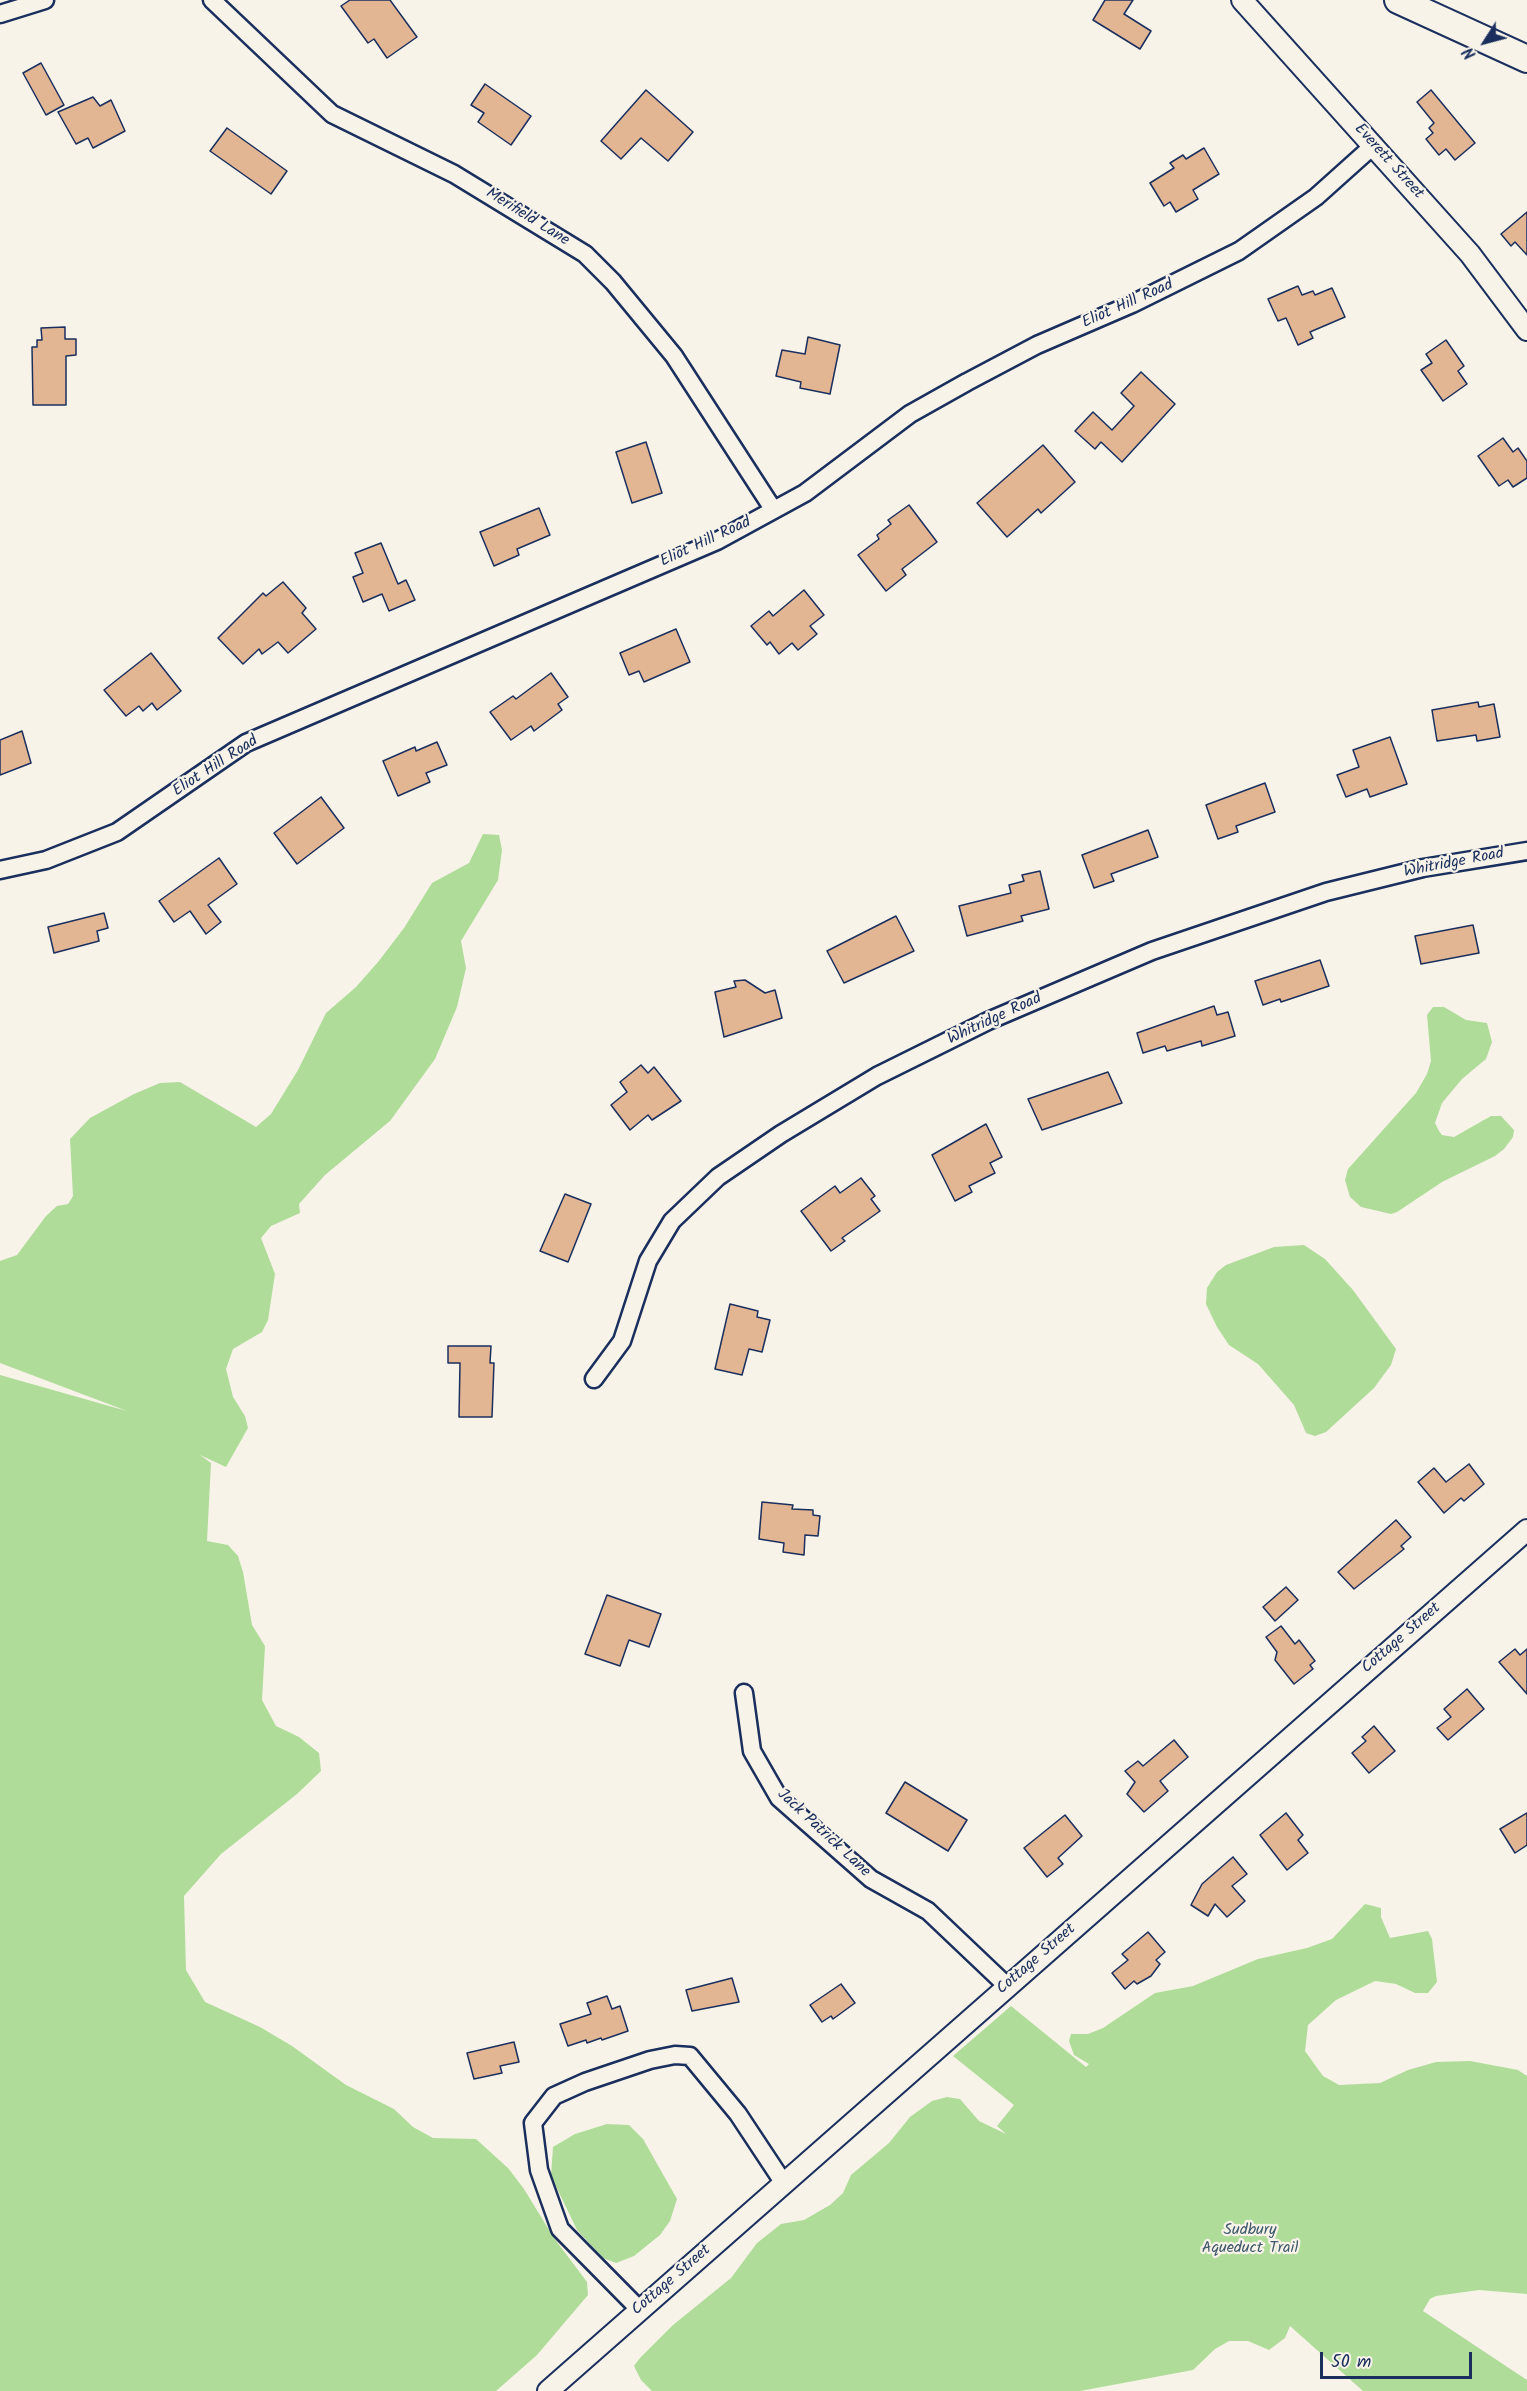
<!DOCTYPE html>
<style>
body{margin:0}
#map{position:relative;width:1527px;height:2391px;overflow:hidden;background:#f7f3e8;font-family:Kalam,sans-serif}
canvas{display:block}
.north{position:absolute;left:1455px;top:12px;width:60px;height:60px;-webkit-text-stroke:4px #f7f3e8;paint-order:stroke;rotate:234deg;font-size:16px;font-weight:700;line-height:24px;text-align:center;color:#1b2f5e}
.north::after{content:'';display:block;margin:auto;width:21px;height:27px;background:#1b2f5e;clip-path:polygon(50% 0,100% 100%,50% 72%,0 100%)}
.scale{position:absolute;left:1320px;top:2352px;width:152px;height:27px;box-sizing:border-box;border:3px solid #1b2f5e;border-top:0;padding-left:8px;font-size:18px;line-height:21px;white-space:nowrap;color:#1b2f5e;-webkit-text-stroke:4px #f7f3e8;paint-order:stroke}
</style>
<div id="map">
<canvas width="1527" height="2391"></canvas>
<div class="north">N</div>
<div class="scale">50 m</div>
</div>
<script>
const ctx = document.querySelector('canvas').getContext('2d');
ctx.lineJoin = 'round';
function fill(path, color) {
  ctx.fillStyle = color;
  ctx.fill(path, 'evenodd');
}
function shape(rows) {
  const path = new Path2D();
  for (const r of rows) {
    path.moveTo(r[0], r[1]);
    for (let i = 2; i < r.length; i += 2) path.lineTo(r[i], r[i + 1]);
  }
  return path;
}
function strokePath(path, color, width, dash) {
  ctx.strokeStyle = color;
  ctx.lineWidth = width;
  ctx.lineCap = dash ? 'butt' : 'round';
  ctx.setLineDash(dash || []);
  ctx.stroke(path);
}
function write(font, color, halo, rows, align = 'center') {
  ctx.font = font + ' Kalam,sans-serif';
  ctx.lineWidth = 4.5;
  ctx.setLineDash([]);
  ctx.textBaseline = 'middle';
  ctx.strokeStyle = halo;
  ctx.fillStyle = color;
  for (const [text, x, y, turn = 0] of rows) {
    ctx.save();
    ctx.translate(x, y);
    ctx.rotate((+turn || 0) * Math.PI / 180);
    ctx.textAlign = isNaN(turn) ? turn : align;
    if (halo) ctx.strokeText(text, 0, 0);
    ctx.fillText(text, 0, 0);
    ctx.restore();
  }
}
fill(shape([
 [483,834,499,835,502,850,498,880,461,941,466,968,457,1007,435,1059,390,1121,325,1175,299,1204,300,1213,271,1226,261,1238,275,1274,268,1320,262,1332,233,1349,226,1369,233,1397,245,1416,248,1428,226,1467,200,1455,211,1463,207,1541,228,1545,238,1556,243,1572,252,1625,265,1646,262,1700,276,1726,299,1737,319,1753,321,1771,297,1794,221,1854,184,1896,186,1970,205,2002,260,2027,292,2046,346,2085,394,2109,413,2127,433,2138,476,2139,508,2168,524,2189,554,2238,587,2282,588,2295,537,2355,496,2391,0,2391,0,1375,127,1411,0,1363,0,1261,17,1255,46,1216,57,1206,68,1204,73,1196,70,1139,90,1118,134,1094,160,1083,180,1082,256,1127,271,1114,298,1070,326,1013,356,987,378,962,404,928,432,883,469,863],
 [1433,1007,1444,1007,1466,1020,1487,1023,1492,1042,1486,1059,1462,1079,1442,1103,1435,1123,1439,1131,1442,1135,1454,1137,1491,1116,1501,1116,1514,1130,1513,1137,1504,1149,1495,1156,1442,1182,1397,1212,1391,1214,1361,1207,1350,1197,1345,1180,1348,1169,1416,1093,1427,1074,1431,1061,1427,1015],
 [1304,1245,1325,1259,1353,1290,1396,1349,1391,1365,1374,1388,1326,1432,1315,1436,1306,1433,1294,1405,1258,1364,1229,1345,1217,1327,1206,1304,1207,1288,1217,1272,1226,1265,1274,1247],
 [1365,1904,1381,1908,1381,1917,1390,1938,1428,1931,1432,1939,1437,1982,1428,1993,1415,1993,1396,1984,1375,1981,1336,2000,1308,2025,1305,2051,1323,2076,1339,2085,1380,2083,1408,2070,1436,2062,1470,2061,1518,2070,1527,2076,1527,2294,1479,2290,1436,2296,1430,2299,1423,2311,1527,2380,1527,2391,1363,2391,1290,2326,1285,2338,1269,2350,1248,2341,1229,2341,1215,2349,1193,2370,1080,2391,652,2391,641,2380,634,2366,640,2358,673,2325,731,2278,757,2243,781,2224,804,2220,830,2205,843,2193,851,2175,889,2143,910,2117,932,2101,947,2097,960,2099,979,2121,1006,2134,997,2126,1014,2105,953,2056,1011,2006,1086,2067,1089,2064,1074,2055,1069,2041,1071,2034,1088,2034,1103,2028,1155,1993,1193,1986,1258,1959,1307,1948,1332,1939],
 [607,2124,629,2125,643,2139,677,2199,670,2221,660,2235,634,2256,616,2263,603,2258,577,2230,551,2176,553,2147,575,2134]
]), '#b0dc9a');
const building = shape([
 [350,0,390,0,417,37,387,58,374,39,368,43,341,6,350,0],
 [1105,0,1133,0,1124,14,1151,31,1140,49,1093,20,1105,0],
 [41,63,64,105,46,115,23,73,41,63],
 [485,84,531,116,511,145,478,122,484,113,471,105,485,84],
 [646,90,693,132,668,161,641,138,621,159,601,141,646,90],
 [1431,90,1475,143,1455,160,1446,149,1439,155,1426,139,1433,133,1429,128,1434,123,1417,102,1431,90],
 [93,97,100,106,111,100,125,131,93,148,88,138,76,144,58,112,93,97],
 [227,128,287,171,271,194,210,151,227,128],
 [1204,148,1219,174,1193,190,1198,199,1176,212,1170,202,1164,206,1150,183,1174,168,1170,163,1183,155,1186,159,1204,148],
 [1527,212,1527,255,1515,242,1511,246,1501,234,1527,212],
 [1298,286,1302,295,1313,291,1315,295,1332,288,1345,317,1310,332,1313,338,1298,345,1286,318,1278,321,1268,299,1298,286],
 [65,327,65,339,76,339,76,355,66,356,66,405,33,405,32,347,37,347,37,340,42,340,41,328,65,327],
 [808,337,840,345,830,394,800,388,801,382,776,376,782,350,805,354,808,337],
 [1446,340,1464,366,1458,371,1467,384,1443,401,1421,370,1432,363,1426,354,1446,340],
 [1141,372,1175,404,1122,462,1101,442,1095,449,1075,431,1093,412,1112,430,1134,406,1121,393,1141,372],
 [1503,438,1513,452,1518,448,1527,461,1527,478,1513,487,1508,480,1499,486,1478,456,1503,438],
 [646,442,662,493,632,503,616,452,646,442],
 [1043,445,1075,482,1041,513,1038,509,1007,537,977,503,1043,445],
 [909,505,937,542,902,569,906,575,886,591,858,555,879,539,877,535,891,524,888,520,909,505],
 [539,508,550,535,517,549,519,555,494,566,480,532,539,508],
 [381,543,398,584,406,580,415,600,389,611,382,594,363,602,353,577,363,573,355,553,381,543],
 [283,582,306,608,302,613,316,629,288,653,278,642,262,654,259,649,243,664,218,638,263,593,266,596,283,582],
 [804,590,824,615,810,626,817,634,798,650,792,643,779,654,770,642,767,645,751,626,769,611,773,616,804,590],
 [676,629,690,662,644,682,639,671,629,675,620,653,676,629],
 [151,653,181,691,157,710,152,703,143,711,139,706,126,716,104,690,151,653],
 [551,673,568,697,558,704,562,710,534,731,531,726,511,740,490,712,513,696,516,699,551,673],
 [1478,702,1479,707,1494,704,1500,737,1477,741,1476,735,1437,741,1432,710,1478,702],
 [22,731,31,763,0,775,0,740,22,731],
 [1390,737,1407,784,1370,797,1367,789,1346,797,1337,775,1359,767,1353,750,1390,737],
 [437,742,447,765,426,773,430,782,398,796,383,761,415,747,416,751,437,742],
 [1265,783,1275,812,1236,826,1238,832,1218,839,1206,805,1265,783],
 [321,797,344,828,297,864,274,833,321,797],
 [1148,830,1158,857,1111,874,1114,881,1094,888,1082,855,1148,830],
 [219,858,237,884,208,905,221,922,206,934,190,911,174,922,159,901,219,858],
 [1040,871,1049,909,1021,916,1023,921,967,936,959,906,1011,893,1009,885,1024,881,1022,875,1040,871],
 [104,913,108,928,97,931,99,941,54,953,48,927,104,913],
 [896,916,914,951,844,983,827,951,896,916],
 [1473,925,1479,953,1421,964,1415,936,1473,925],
 [1320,960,1329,986,1281,1002,1280,999,1263,1005,1255,981,1320,960],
 [745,980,765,993,775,990,782,1018,724,1037,715,992,736,987,734,981,745,980],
 [1214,1006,1217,1015,1228,1012,1235,1036,1202,1046,1201,1041,1167,1051,1165,1046,1143,1053,1137,1033,1214,1006],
 [641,1065,648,1073,654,1067,681,1101,652,1120,648,1115,630,1130,611,1105,627,1092,620,1082,641,1065],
 [1108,1072,1122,1103,1042,1130,1028,1099,1108,1072],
 [986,1124,1002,1157,990,1163,995,1173,969,1186,972,1192,955,1201,932,1155,986,1124],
 [861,1178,875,1196,871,1199,880,1211,842,1238,845,1241,831,1251,801,1211,835,1186,840,1193,861,1178],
 [565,1194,591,1204,568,1262,540,1251,565,1194],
 [730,1304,758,1311,757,1317,770,1320,762,1352,749,1349,742,1375,715,1369,730,1304],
 [448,1346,491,1346,490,1363,494,1363,492,1417,459,1417,460,1363,448,1363,448,1346],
 [1469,1464,1484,1484,1464,1501,1461,1498,1444,1513,1418,1482,1434,1468,1446,1482,1469,1464],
 [762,1502,793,1505,792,1509,813,1510,813,1515,820,1516,818,1536,805,1535,804,1555,783,1552,784,1543,759,1539,762,1502],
 [1396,1520,1411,1537,1401,1546,1404,1549,1354,1589,1338,1572,1396,1520],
 [1286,1587,1298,1600,1275,1621,1263,1607,1286,1587],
 [607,1595,661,1614,649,1647,629,1640,620,1666,585,1654,607,1595],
 [1281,1626,1295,1644,1299,1640,1315,1661,1310,1665,1313,1669,1294,1684,1275,1660,1277,1652,1266,1637,1281,1626],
 [1515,1649,1520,1655,1527,1649,1527,1694,1499,1662,1515,1649],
 [1467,1689,1484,1709,1448,1740,1437,1728,1451,1717,1444,1709,1467,1689],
 [1374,1726,1395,1751,1369,1773,1352,1753,1366,1741,1362,1737,1374,1726],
 [1174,1740,1188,1757,1160,1781,1168,1791,1144,1812,1127,1794,1135,1782,1125,1771,1138,1761,1143,1766,1174,1740],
 [905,1782,967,1820,948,1851,886,1813,905,1782],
 [1286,1813,1303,1835,1298,1840,1308,1853,1287,1870,1260,1835,1286,1813],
 [1527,1813,1527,1845,1515,1853,1500,1829,1527,1813],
 [1065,1815,1082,1836,1058,1858,1063,1864,1047,1877,1024,1848,1065,1815],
 [1233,1857,1247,1874,1232,1886,1245,1901,1227,1917,1215,1904,1208,1916,1191,1905,1202,1884,1233,1857],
 [1148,1932,1165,1952,1156,1960,1160,1964,1151,1976,1137,1984,1134,1981,1125,1989,1112,1973,1128,1960,1122,1954,1148,1932],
 [732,1978,739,2002,692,2011,686,1990,732,1978],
 [841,1984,855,2003,833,2019,831,2016,822,2022,810,2005,841,1984],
 [607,1996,612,2009,620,2006,628,2031,602,2040,601,2038,587,2043,586,2040,568,2046,560,2024,591,2014,587,2003,607,1996],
 [514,2042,519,2062,500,2066,502,2073,474,2079,467,2053,514,2042]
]);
fill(building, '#e2b593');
strokePath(building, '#1b2f5e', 1.5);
const minor = shape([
 [212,0,332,114,454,174,585,254,613,282,674,356,773,509],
 [0,14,45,0],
 [0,870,46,860,117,832,246,743,717,541,805,493,910,414,967,382,1037,345,1132,304,1239,251,1316,197,1374,145],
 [594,1379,622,1341,648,1261,672,1221,718,1177,781,1134,877,1076,988,1021,1152,951,1326,892,1423,868,1527,851],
 [744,1693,752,1751,779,1798,871,1879,928,1911,1007,1986],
 [639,2309,560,2229,539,2170,533,2123,554,2096,585,2082,650,2060,675,2055,690,2056,738,2114,783,2182]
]);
const tertiary = shape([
 [1242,0,1470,254,1527,330],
 [548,2391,1527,1530]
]);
const primary = shape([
 [1398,0,1527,59]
]);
strokePath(minor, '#1b2f5e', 21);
strokePath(tertiary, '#1b2f5e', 24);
strokePath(primary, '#1b2f5e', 30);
strokePath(minor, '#f7f3e8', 16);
strokePath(tertiary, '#f7f3e8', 20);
strokePath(primary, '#f7f3e8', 26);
write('16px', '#1b2f5e', '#f7f3e8', [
 ["Everett Street",1388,162,48],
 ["Merifield Lane",527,218,32],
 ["Eliot Hill Road",1128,305,-24],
 ["Eliot Hill Road",706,543,-25],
 ["Eliot Hill Road",216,767,-33],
 ["Whitridge Road",1454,864,-11],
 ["Whitridge Road",995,1020,-25],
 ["Cottage Street",1402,1639,-41],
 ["Jack Patrick Lane",823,1834,43],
 ["Cottage Street",1037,1960,-41],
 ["Cottage Street",672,2281,-41]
]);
write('16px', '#405a6d', '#f7f3e8', [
 ["Sudbury",1250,2231],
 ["Aqueduct Trail",1250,2249]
]);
</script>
